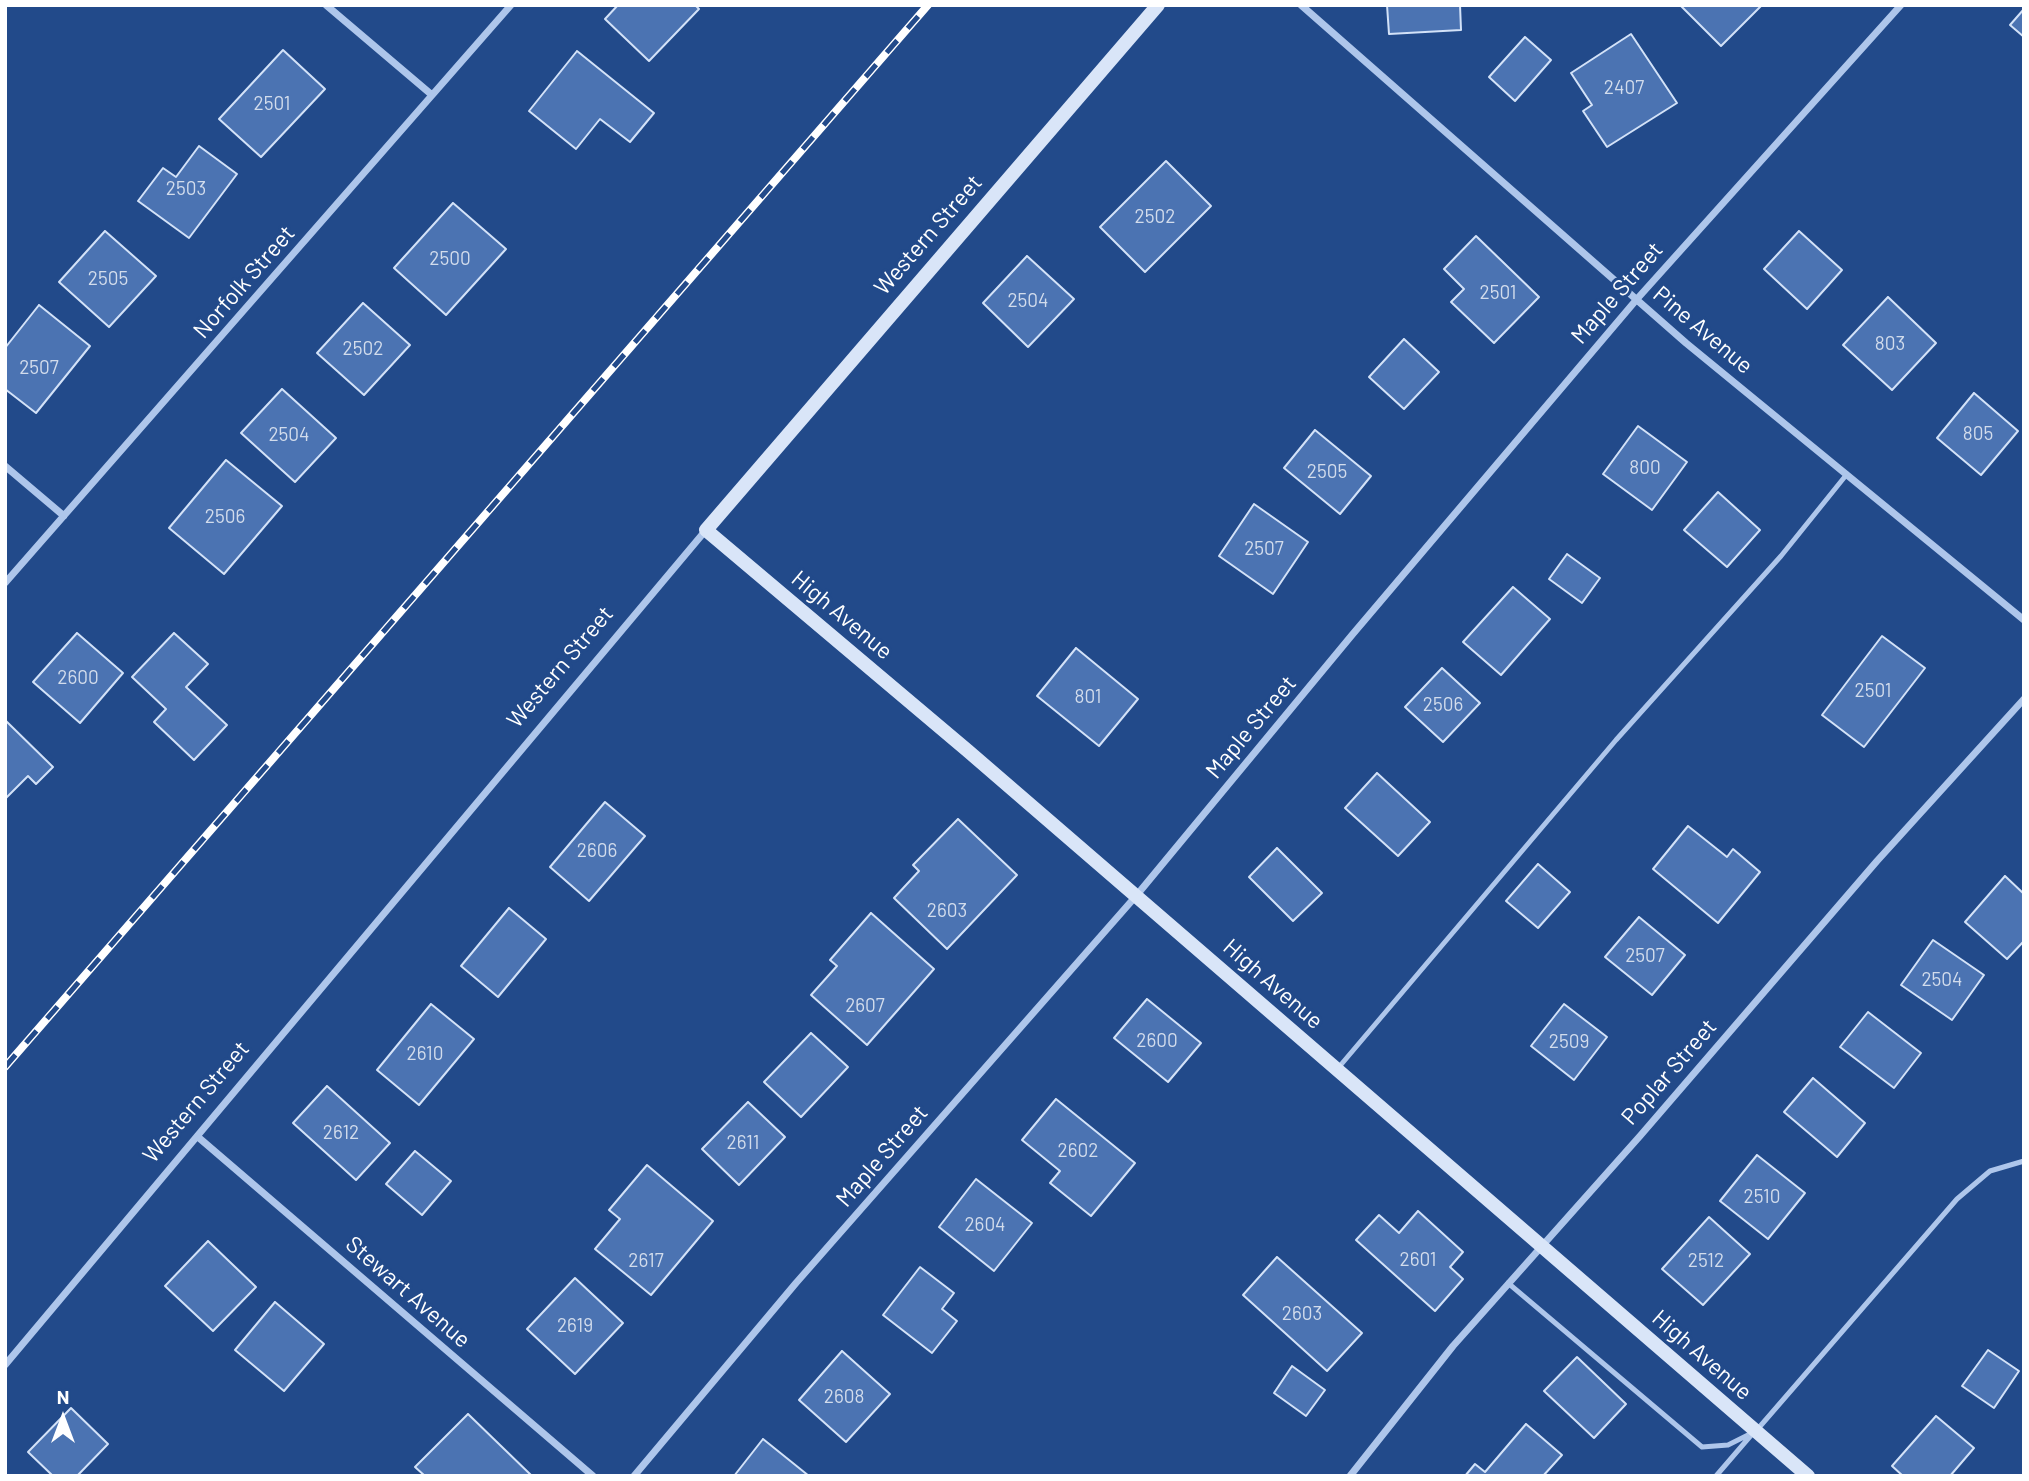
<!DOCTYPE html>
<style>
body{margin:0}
#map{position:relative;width:2029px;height:1481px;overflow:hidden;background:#224a8a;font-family:Barlow,sans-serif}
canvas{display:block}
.frame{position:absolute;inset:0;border:7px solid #fff;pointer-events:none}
.north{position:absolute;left:28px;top:1383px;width:70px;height:70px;-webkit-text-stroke:5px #224a8a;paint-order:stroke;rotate:0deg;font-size:19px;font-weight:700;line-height:28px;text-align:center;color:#fff}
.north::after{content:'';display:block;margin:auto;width:24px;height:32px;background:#fff;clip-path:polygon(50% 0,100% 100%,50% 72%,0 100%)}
</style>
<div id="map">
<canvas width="2029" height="1481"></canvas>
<div class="frame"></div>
<div class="north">N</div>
</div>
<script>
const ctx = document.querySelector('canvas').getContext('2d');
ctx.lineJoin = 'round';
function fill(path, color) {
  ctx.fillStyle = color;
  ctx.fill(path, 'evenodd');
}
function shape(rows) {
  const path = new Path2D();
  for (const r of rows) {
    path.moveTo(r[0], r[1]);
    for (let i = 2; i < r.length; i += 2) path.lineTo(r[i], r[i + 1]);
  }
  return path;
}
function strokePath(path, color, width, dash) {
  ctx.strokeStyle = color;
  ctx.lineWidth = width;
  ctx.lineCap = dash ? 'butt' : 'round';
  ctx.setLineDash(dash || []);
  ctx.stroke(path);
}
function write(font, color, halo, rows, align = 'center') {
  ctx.font = font + ' Barlow,sans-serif';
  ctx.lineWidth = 6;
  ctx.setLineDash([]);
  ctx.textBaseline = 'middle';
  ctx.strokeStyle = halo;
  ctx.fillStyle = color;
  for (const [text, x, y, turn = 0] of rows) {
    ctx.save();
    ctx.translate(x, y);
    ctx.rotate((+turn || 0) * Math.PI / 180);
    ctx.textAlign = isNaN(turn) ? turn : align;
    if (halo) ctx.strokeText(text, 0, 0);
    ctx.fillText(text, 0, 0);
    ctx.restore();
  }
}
const building = shape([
 [618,5,695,5,699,9,649,61,605,19,618,5],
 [1387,5,1460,5,1461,30,1389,34,1387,5],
 [1680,5,1762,5,1721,46,1680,5],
 [2024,9,2024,37,2010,25,2024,9],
 [1631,34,1677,103,1607,147,1583,111,1592,105,1571,73,1631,34],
 [1525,37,1551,60,1515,101,1489,77,1525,37],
 [283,50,325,89,261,157,219,119,283,50],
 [577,51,654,113,630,142,600,119,576,149,529,111,577,51],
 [199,146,237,174,189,238,138,201,163,168,176,177,199,146],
 [1166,161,1211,206,1145,272,1100,227,1166,161],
 [453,203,506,249,446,315,394,268,453,203],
 [105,231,156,276,109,327,59,282,105,231],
 [1799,231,1842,270,1807,309,1764,269,1799,231],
 [1476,236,1539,297,1494,343,1451,302,1464,289,1444,269,1476,236],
 [1027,256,1074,299,1028,347,983,303,1027,256],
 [1888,297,1936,343,1892,390,1843,345,1888,297],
 [363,303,410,345,364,395,317,353,363,303],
 [39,305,90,346,36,413,5,389,5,348,39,305],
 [1404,339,1439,372,1404,409,1369,377,1404,339],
 [282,389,336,438,295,482,241,433,282,389],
 [1974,393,2018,431,1981,475,1937,438,1974,393],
 [1638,426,1687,462,1652,510,1603,474,1638,426],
 [1315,430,1371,476,1340,514,1284,468,1315,430],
 [226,460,282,506,224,574,169,528,226,460],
 [1718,492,1760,530,1727,567,1684,530,1718,492],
 [1254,504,1308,542,1273,594,1219,556,1254,504],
 [1567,554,1600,578,1582,603,1549,579,1567,554],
 [1513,587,1550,619,1501,675,1463,642,1513,587],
 [77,633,123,673,80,723,33,682,77,633],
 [174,633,208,664,186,687,227,725,194,760,154,722,166,709,132,677,174,633],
 [1882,636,1925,668,1864,747,1822,715,1882,636],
 [1076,648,1138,699,1099,746,1037,696,1076,648],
 [1442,668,1480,703,1443,742,1405,707,1442,668],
 [5,720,53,767,36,784,28,776,5,799,5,720],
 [1377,773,1430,822,1398,856,1345,808,1377,773],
 [605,802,645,836,589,901,550,867,605,802],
 [958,819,1017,875,947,949,894,898,919,871,913,865,958,819],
 [1688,826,1727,857,1733,849,1760,872,1718,923,1653,869,1688,826],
 [1277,848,1322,893,1293,921,1249,877,1277,848],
 [1538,864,1570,892,1538,928,1506,901,1538,864],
 [2005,876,2024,894,2024,941,2007,959,1965,922,2005,876],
 [509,908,546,939,498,997,461,966,509,908],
 [871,913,934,969,867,1045,811,995,837,966,830,960,871,913],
 [1639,917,1685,955,1652,995,1605,957,1639,917],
 [1933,940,1984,975,1952,1020,1901,985,1933,940],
 [1147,999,1201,1043,1168,1082,1114,1038,1147,999],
 [431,1004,474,1039,419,1105,377,1070,431,1004],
 [1564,1004,1607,1037,1574,1080,1531,1046,1564,1004],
 [1868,1012,1921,1053,1894,1088,1840,1047,1868,1012],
 [811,1033,848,1067,801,1117,764,1082,811,1033],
 [1813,1078,1865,1123,1837,1157,1784,1112,1813,1078],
 [327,1086,390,1143,356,1180,293,1123,327,1086],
 [1056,1099,1135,1163,1091,1216,1050,1183,1060,1171,1022,1140,1056,1099],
 [748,1102,785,1137,739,1185,702,1149,748,1102],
 [415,1151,451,1181,422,1215,386,1184,415,1151],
 [1757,1155,1805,1193,1768,1239,1720,1201,1757,1155],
 [647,1165,713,1221,651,1295,595,1249,620,1219,609,1210,647,1165],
 [976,1179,1032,1223,994,1271,939,1227,976,1179],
 [1418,1211,1463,1252,1450,1267,1463,1279,1435,1311,1356,1240,1379,1215,1399,1233,1418,1211],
 [1709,1217,1750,1254,1703,1305,1662,1269,1709,1217],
 [208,1241,256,1287,213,1331,165,1286,208,1241],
 [1277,1257,1362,1333,1327,1371,1243,1295,1277,1257],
 [920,1267,954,1293,942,1309,957,1321,932,1353,883,1315,920,1267],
 [575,1278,623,1323,575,1374,527,1329,575,1278],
 [275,1302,324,1344,284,1391,235,1350,275,1302],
 [1988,1350,2019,1371,1994,1408,1962,1386,1988,1350],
 [842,1351,890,1394,846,1442,799,1400,842,1351],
 [1577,1357,1626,1404,1594,1438,1544,1391,1577,1357],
 [1292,1366,1325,1390,1306,1416,1274,1393,1292,1366],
 [71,1408,108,1444,77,1476,53,1476,28,1452,71,1408],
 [468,1414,532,1476,425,1476,415,1467,468,1414],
 [1936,1416,1974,1448,1950,1476,1903,1476,1892,1466,1936,1416],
 [1526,1424,1562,1455,1543,1476,1465,1476,1475,1464,1485,1472,1526,1424],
 [763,1439,809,1476,734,1476,763,1439]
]);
fill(building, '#4b73b2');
strokePath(building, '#d3e2f8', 2);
strokePath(shape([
 [1339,1067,1616,740,1781,556,1847,474],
 [1508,1283,1702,1447,1728,1445,1756,1431,1957,1199,1990,1171,2024,1161],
 [1716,1476,1753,1433]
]), '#aec6eb', 5);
strokePath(shape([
 [326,5,432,95],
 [1301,5,1686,343,2024,620],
 [5,466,64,516],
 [5,583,511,5],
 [198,1137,593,1476],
 [5,1365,706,530],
 [634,1476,796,1283,1136,896,1352,635,1637,299,1901,5],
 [1350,1476,1453,1346,1640,1136,1877,861,2024,699]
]), '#aec6eb', 7);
strokePath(shape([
 [1158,5,706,530,968,751,1808,1476]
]), '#d9e5f8', 14);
const rail = shape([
 [5,1067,928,5]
]);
strokePath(rail, '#fff', 8);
strokePath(rail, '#224a8a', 5, [16]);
write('19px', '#d2dcec', null, [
 ["2407",1624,88],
 ["2501",272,104],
 ["2503",186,189],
 ["2502",1155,217],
 ["2500",450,259],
 ["2505",108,279],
 ["2501",1498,293],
 ["2504",1028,301],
 ["803",1890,344],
 ["2502",363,349],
 ["2507",39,368],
 ["805",1978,434],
 ["2504",289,435],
 ["800",1645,468],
 ["2505",1327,472],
 ["2506",225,517],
 ["2507",1264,549],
 ["2600",78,678],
 ["2501",1873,691],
 ["801",1088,697],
 ["2506",1443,705],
 ["2606",597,851],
 ["2603",947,911],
 ["2507",1645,956],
 ["2504",1942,980],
 ["2607",865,1006],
 ["2600",1157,1041],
 ["2509",1569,1042],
 ["2610",425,1054],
 ["2612",341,1133],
 ["2611",743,1143],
 ["2602",1078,1151],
 ["2510",1762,1197],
 ["2604",985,1225],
 ["2601",1418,1260],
 ["2617",646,1261],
 ["2512",1706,1261],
 ["2603",1302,1314],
 ["2619",575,1326],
 ["2608",844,1397]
]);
write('23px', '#fff', '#224a8a', [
 ["Western Street",928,235,-49],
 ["Norfolk Street",244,282,-49],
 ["Maple Street",1617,293,-49],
 ["Pine Avenue",1703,330,40],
 ["High Avenue",842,615,40],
 ["Western Street",560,667,-50],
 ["Maple Street",1251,727,-50],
 ["High Avenue",1273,984,41],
 ["Poplar Street",1669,1072,-49],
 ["Western Street",196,1102,-50],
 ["Maple Street",882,1156,-49],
 ["Stewart Avenue",408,1292,41],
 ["High Avenue",1702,1355,41]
]);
</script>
